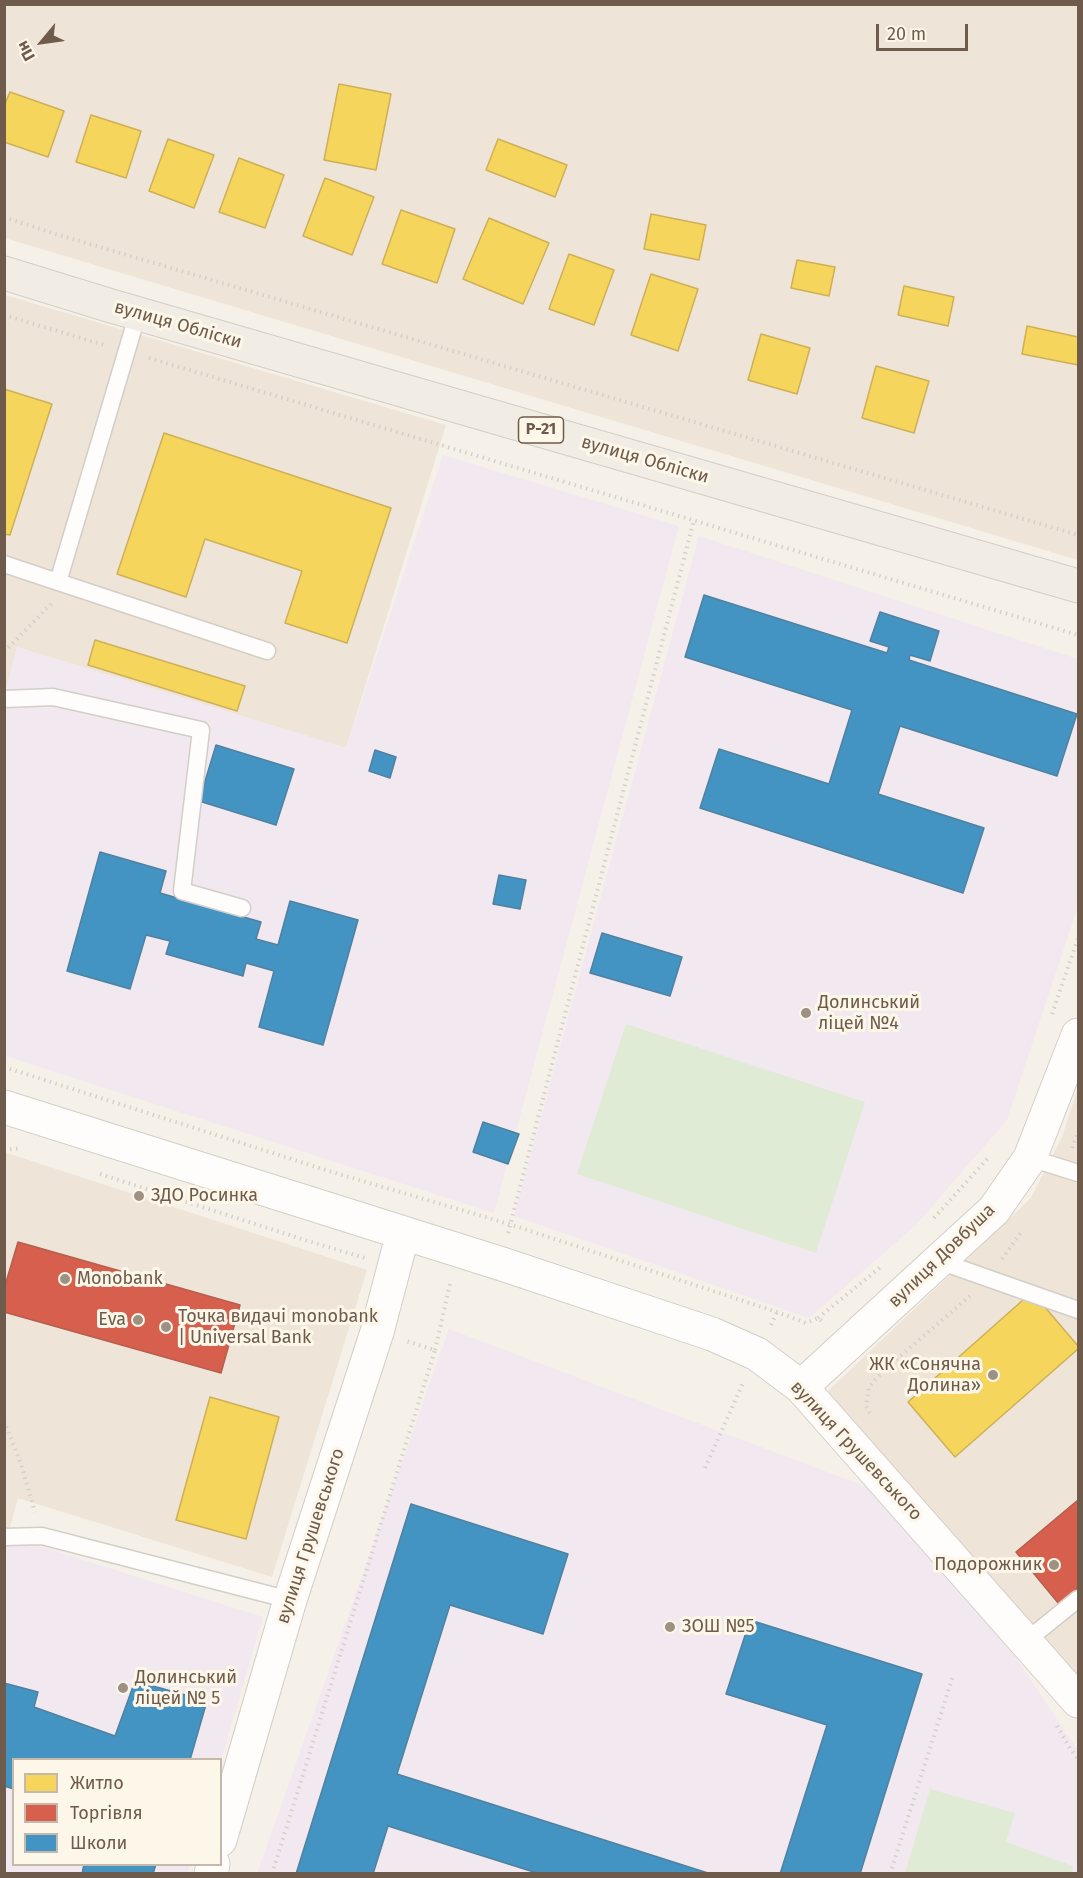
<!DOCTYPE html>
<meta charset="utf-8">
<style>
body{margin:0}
#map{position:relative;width:1083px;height:1878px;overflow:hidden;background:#f5f1e9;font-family:"Fira Sans",sans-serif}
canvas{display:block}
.frame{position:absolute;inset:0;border:6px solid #6f5b4c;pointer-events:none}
.legend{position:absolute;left:12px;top:1758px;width:210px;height:108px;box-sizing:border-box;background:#fdf7e9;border:2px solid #c4b9aa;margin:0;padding:8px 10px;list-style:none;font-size:18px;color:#6f5b4c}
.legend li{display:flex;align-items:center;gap:12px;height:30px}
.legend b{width:30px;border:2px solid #c4b9aa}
.north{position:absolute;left:12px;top:12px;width:60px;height:60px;-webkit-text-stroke:4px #fdf7e9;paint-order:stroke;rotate:241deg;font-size:16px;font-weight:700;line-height:24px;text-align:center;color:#6f5b4c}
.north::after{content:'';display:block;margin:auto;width:21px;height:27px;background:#6f5b4c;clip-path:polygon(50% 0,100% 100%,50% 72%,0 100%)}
.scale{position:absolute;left:876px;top:24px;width:92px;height:27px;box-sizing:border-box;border:3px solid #6f5b4c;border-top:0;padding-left:8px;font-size:18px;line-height:21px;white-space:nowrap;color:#6f5b4c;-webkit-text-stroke:4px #fdf7e9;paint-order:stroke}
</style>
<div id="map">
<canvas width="1083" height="1878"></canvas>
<div class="frame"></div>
<ul class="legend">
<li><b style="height:16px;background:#f6d55c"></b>Житло</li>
<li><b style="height:16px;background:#d6604d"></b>Торгівля</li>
<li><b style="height:16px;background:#4393c3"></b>Школи</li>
</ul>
<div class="north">Пн</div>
<div class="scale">20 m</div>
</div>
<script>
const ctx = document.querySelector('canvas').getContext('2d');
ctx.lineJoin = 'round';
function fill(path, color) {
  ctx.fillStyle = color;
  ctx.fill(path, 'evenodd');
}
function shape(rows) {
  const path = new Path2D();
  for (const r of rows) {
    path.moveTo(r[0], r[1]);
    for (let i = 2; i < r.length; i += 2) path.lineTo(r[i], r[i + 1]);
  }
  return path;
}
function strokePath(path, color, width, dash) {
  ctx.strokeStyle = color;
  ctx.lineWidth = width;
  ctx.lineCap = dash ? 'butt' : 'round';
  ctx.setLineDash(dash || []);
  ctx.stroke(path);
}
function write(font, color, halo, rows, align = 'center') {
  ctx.font = font + ' "Fira Sans",sans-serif';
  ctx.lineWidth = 6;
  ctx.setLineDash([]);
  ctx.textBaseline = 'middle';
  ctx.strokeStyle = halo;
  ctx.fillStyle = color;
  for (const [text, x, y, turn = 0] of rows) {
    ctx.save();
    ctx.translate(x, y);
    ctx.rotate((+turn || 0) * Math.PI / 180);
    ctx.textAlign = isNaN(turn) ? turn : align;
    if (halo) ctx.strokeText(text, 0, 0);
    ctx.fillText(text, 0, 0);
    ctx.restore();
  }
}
fill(shape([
 [4,5,1078,5,1078,560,5,238],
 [5,295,446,425,346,748,17,647,5,696],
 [1078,1088,1078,1685,826,1393,1031,1198,1062,1137],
 [4,1152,367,1270,272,1577,18,1498,8,1534,5,1534]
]), '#eee4d7');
fill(shape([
 [443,455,679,526,494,1213,5,1056,4,696,17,647,346,748],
 [699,536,1078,659,1078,906,1007,1120,916,1225,809,1318,514,1216],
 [449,1329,912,1504,1078,1750,1078,1873,257,1874],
 [24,1541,263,1617,221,1760,14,1760,14,1864,190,1865,187,1873,5,1874,5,1545]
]), '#f2e8f0');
fill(shape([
 [626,1024,865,1102,816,1253,577,1174],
 [930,1789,1015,1813,1006,1842,1073,1866,1072,1873,905,1873]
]), '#e0ebd5');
const homes = shape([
 [339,84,391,94,376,170,324,160,339,84],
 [10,92,64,111,48,157,4,142,4,106,10,92],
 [91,115,141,131,126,178,76,162,91,115],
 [168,139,214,155,194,208,149,191,168,139],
 [498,139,567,165,555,197,486,170,498,139],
 [239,158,284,175,265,228,219,212,239,158],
 [325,178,374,197,352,255,303,236,325,178],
 [401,210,455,229,437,283,382,264,401,210],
 [651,214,706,225,699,260,644,249,651,214],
 [489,218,549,243,523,304,463,279,489,218],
 [569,254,614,270,594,325,549,309,569,254],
 [797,260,835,267,829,296,791,288,797,260],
 [651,274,698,289,678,351,631,335,651,274],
 [904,286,954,297,948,326,898,315,904,286],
 [1027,326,1078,337,1078,365,1022,354,1027,326],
 [761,334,810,348,797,394,748,380,761,334],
 [876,366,929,381,914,433,862,418,876,366],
 [4,389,52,404,10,535,4,534,4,389],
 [164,433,391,508,347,643,285,623,302,571,205,539,186,597,117,574,164,433],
 [95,640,245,686,237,711,88,665,95,640],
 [1032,1292,1078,1346,1078,1349,955,1457,908,1402,1032,1292],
 [210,1397,279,1417,246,1539,176,1520,210,1397]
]);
fill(homes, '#f6d55c');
strokePath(homes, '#ceb057', 1.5);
const shops = shape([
 [18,1242,240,1305,221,1373,4,1312,4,1289,18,1242],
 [1078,1500,1078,1588,1059,1604,1016,1552,1078,1500]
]);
fill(shops, '#d6604d');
strokePath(shops, '#b75e4d', 1.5);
const schools = shape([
 [704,595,887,653,889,647,870,641,880,612,939,631,930,661,910,655,909,660,1077,714,1057,776,900,726,878,794,984,828,963,893,700,808,719,749,829,784,852,710,685,657,704,595],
 [216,745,294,769,276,825,199,801,216,745],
 [375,750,396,757,390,778,369,771,375,750],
 [100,852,166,871,160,893,261,922,256,939,278,945,290,901,358,920,323,1045,259,1027,274,971,246,963,243,976,166,954,170,941,146,935,130,989,67,971,100,852],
 [499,875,526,880,520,909,493,904,499,875],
 [602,933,682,957,670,996,590,973,602,933],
 [483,1122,519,1134,508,1164,473,1152,483,1122],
 [411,1504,568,1554,543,1634,450,1605,397,1774,711,1874,540,1874,388,1826,373,1874,296,1874,411,1504],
 [750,1620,922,1674,860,1874,780,1874,827,1725,726,1694,750,1620],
 [135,1681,207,1701,190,1760,14,1760,14,1789,4,1786,4,1683,38,1692,34,1707,115,1736,135,1681],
 [84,1864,156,1864,153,1874,82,1874,84,1864]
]);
fill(schools, '#4393c3');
strokePath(schools, '#50829f', 1.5);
const lane = shape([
 [4,564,58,582,138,313],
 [58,582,267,651],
 [4,699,53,697,201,730,182,891,242,908],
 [1030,1158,1078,1173],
 [939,1261,1078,1310],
 [4,1537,42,1536,290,1600],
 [1026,1641,1078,1599]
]);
const street = shape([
 [4,1107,502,1264,712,1334,757,1354,801,1387,1078,1701],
 [801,1387,994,1210,1030,1158,1078,1035],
 [220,1840,290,1600,377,1332,403,1233],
 [211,1874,213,1864]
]);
const primary = shape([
 [4,273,108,305,1078,586]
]);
strokePath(lane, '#d3cec7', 19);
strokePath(street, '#d3cec7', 35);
strokePath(primary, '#d3cdc6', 35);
strokePath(shape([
 [4,217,59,235,1078,535],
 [4,315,104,345],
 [149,358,1078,635],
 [4,652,52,603],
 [1052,1014,1078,938],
 [4,1067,332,1172,509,1224,777,1312,806,1323,818,1318,824,1323],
 [1072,1148,1078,1132],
 [4,1150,22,1148],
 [100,1174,308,1241,365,1258],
 [934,1218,989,1157],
 [508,1233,694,520],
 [1002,1259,1022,1231],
 [818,1318,882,1266],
 [771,1325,777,1312],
 [435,1350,450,1284,453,1282],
 [874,1364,883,1371],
 [870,1413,866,1406,869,1387,883,1371,970,1296],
 [4,1421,21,1464,35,1512],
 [705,1468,743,1383],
 [1057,1726,1071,1750,1078,1759],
 [272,1874,435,1350,406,1341],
 [890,1874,953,1676]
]), '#d6d0ca', 4, [1.5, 4.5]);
strokePath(lane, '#fefdfc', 16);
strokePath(street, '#fefdfc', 33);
strokePath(primary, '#f1ede5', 33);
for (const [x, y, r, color] of [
 [806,1013,6,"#9e9083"],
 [139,1196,6,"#9e9083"],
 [65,1279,6,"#9e9083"],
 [138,1320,6,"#9e9083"],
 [166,1327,6,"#9e9083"],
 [993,1375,6,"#9e9083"],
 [1054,1565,6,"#9e9083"],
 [670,1627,6,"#9e9083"],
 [123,1688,6,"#9e9083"]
]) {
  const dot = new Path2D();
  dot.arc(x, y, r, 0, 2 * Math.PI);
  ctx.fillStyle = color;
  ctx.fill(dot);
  strokePath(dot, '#fdf7e9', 2);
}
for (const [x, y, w] of [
 [541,430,45]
]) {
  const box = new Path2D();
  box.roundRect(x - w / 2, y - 13, w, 26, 4.5);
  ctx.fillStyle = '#fdf7e9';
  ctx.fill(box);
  strokePath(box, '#6f5b4c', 1.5);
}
write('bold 16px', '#6f5b4c', null, [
 ["Р-21",541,430]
]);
write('18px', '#6f5b4c', '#fdf7e9', [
 ["вулиця Обліски",178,325,16],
 ["вулиця Обліски",645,460,16],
 ["вулиця Довбуша",942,1256,-44],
 ["вулиця Грушевського",856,1451,47],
 ["вулиця Грушевського",311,1536,-72]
]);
write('18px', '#6f5b4c', '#fdf7e9', [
 ["Долинський",818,1003],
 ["ліцей №4",818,1024],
 ["ЗДО Росинка",151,1196],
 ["Monobank",77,1279],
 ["Точка видачі monobank",178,1317],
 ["| Universal Bank",178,1338],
 ["Eva",126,1320,"right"],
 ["ЖК «Сонячна",981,1365,"right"],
 ["Долина»",981,1386,"right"],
 ["Подорожник",1042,1565,"right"],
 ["ЗОШ №5",682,1627],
 ["Долинський",135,1678],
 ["ліцей № 5",135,1699]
], 'left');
</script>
